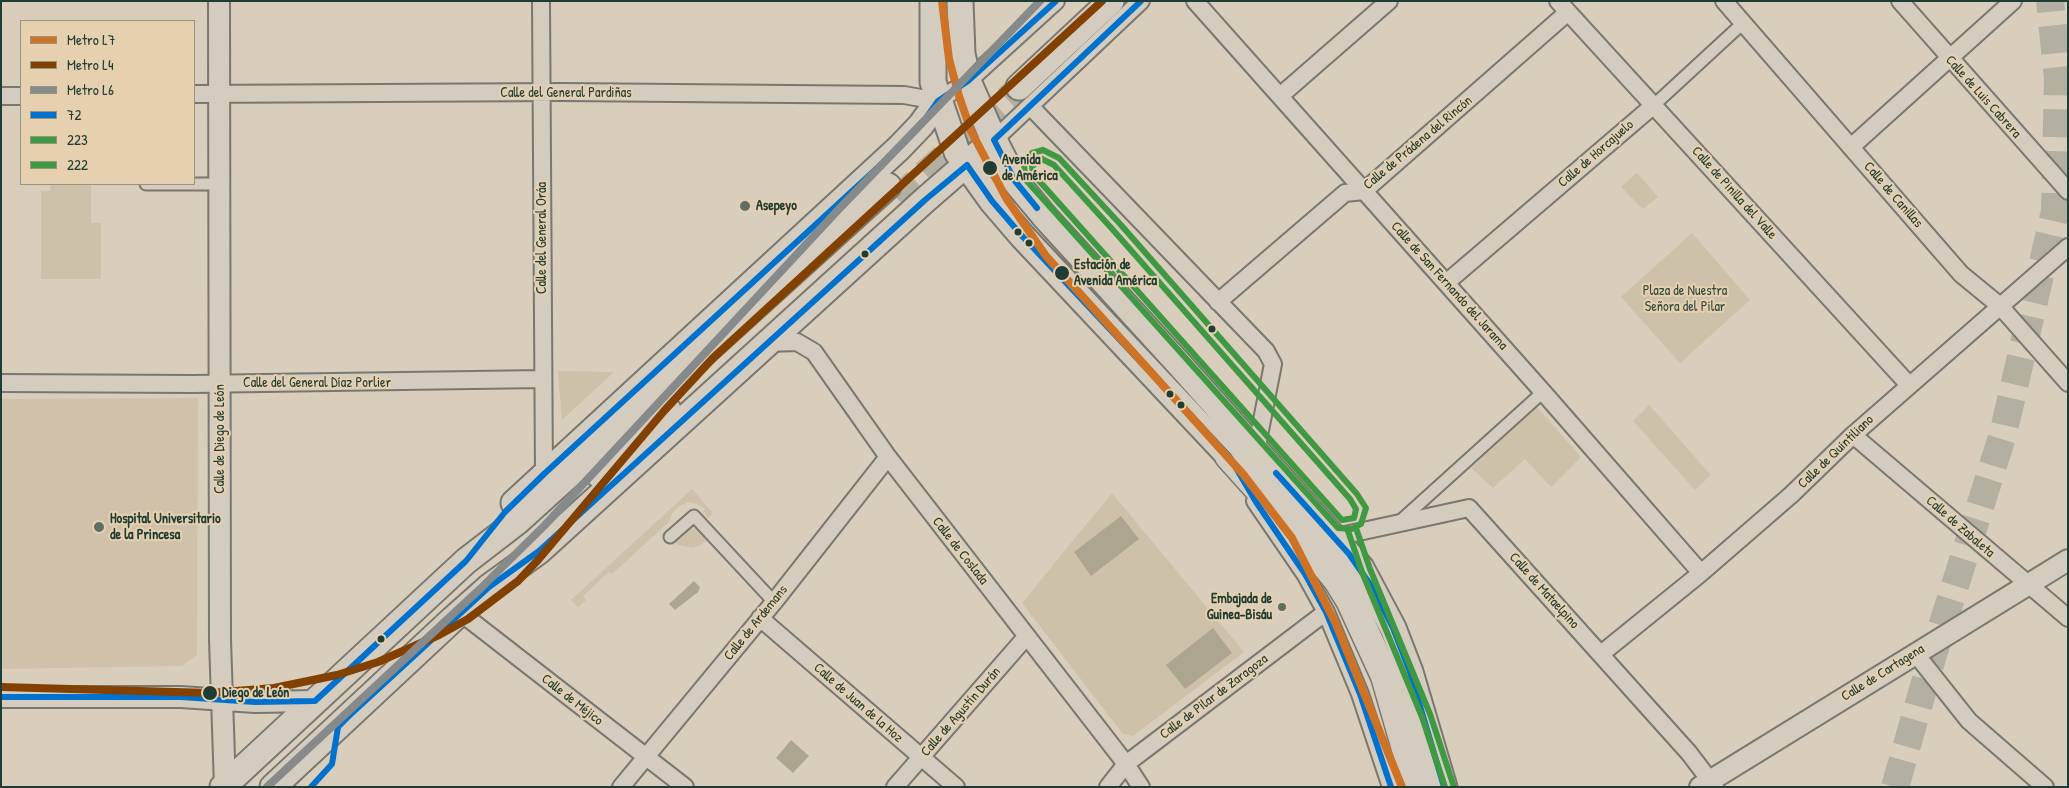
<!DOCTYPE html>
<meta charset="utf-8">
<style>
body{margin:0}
#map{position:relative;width:2069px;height:788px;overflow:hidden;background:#d9cdbc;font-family:"Patrick Hand",sans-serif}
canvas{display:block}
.frame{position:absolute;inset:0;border:2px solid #1f3d34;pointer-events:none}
.legend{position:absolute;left:20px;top:20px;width:175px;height:165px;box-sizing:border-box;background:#e6d0af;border:1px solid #96957e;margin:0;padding:6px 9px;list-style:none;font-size:15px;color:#1f3d34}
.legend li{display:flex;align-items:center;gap:10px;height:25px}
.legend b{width:25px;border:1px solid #96957e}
</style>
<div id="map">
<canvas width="2069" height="788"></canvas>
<div class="frame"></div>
<ul class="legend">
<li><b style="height:6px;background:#ce7226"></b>Metro L7</li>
<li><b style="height:6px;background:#824100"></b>Metro L4</li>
<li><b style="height:6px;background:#878a8a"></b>Metro L6</li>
<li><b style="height:6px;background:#0072ce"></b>72</li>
<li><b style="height:6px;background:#3f9842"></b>223</li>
<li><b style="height:6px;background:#3f9842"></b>222</li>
</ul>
</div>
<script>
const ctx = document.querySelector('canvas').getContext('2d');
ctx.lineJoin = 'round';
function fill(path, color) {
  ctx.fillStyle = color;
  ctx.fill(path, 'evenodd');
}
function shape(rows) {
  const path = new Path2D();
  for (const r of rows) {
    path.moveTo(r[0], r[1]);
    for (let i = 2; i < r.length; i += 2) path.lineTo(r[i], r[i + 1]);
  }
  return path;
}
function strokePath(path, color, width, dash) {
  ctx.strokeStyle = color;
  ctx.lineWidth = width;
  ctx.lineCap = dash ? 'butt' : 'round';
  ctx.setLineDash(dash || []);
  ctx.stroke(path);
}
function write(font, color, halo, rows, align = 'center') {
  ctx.font = font + ' "Patrick Hand",sans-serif';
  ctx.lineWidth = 4;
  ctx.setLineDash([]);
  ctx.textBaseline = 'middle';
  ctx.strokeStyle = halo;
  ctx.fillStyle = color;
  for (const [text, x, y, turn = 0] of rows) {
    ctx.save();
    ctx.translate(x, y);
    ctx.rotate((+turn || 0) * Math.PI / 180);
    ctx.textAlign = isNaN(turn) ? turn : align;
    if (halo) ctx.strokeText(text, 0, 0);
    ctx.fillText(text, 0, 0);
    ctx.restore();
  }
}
fill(shape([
 [198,398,197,655,182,666,1,669,1,399]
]), '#d0c2aa');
fill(shape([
 [1637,173,1658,197,1643,209,1621,187],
 [51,184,91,184,91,223,101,223,101,279,41,279,41,191,50,191],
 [1692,233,1750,300,1680,363,1621,297],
 [558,371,614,372,562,420],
 [1649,405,1711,475,1695,490,1633,421],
 [1537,407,1581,457,1551,487,1525,459,1493,488,1471,468],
 [692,489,713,513,708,518,703,511,705,509,699,505,689,502,679,506,672,513,669,522,612,574,609,572,583,596,586,600,578,607,571,600],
 [1112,493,1244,652,1133,736,1123,734,1022,603],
 [686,528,697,529,707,540,699,546,692,548,678,545,672,540]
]), '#cec1a9');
fill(shape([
 [1121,516,1139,539,1091,576,1074,552],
 [694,581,700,587,698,592,675,610,669,604],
 [1213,628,1232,653,1185,689,1166,665],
 [791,740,809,756,793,773,776,758]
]), '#aca691');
strokePath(shape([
 [897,198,1019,87]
]), '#b4b0a1', 25, [25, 12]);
strokePath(shape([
 [1895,787,1932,658,2003,434,2055,211,2058,79,2050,1]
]), '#b4b0a1', 28, [28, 14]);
const pedestrian = shape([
 [1654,105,1743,23],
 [146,184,220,184],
 [1398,523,1543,392],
 [670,537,694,516,774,602]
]);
const minor = shape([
 [541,1,544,474],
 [1195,1,1543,392,1701,573],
 [1558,1,1909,385],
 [1724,1,1961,274,2000,306,2068,383],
 [1900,1,2068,191],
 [194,94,562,92,904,95,938,101,968,81,1056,1],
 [1,96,21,96],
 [1280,96,1389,1],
 [1030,106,1266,351,1273,364,1256,451],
 [994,140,1141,1],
 [1851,147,2013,1],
 [1446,283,1654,105],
 [1218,302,1345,193,1364,191,1568,12],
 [767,343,797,342,814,352,888,457,1126,764,1141,787],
 [1,383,193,384,543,379],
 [1853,435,2068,618],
 [1255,501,1305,574,1326,612,1360,694,1391,787],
 [1331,535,1345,535,1469,508,1689,753,1715,787],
 [461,613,685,787],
 [760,618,956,787],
 [1915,653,1969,721,2045,787],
 [1601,654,1701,573,1791,495,1853,435,2068,247],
 [621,787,774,602,888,457],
 [895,787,1026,637],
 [1108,787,1126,764,1326,612]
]);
const tertiary = shape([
 [219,1,220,640,225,787],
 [1,697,181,697,255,702,315,701],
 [1700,787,2068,560]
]);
const primary = shape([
 [933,1,933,82,957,152,992,201,1023,237,1229,456],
 [960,1,962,54,968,81,994,140,1015,181,1045,217,1180,365,1361,568,1393,628,1410,672,1444,787],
 [1019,87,1111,1],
 [598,474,668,410],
 [514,503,899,148,921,125,938,101],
 [223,787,466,561,518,521,888,186],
 [273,787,453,619,489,587,539,551,925,200,994,140]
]);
const motorway = shape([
 [1229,456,1308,544,1337,579,1350,600,1385,676,1417,787]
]);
strokePath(pedestrian, '#78786f', 15);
strokePath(minor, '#78786f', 20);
strokePath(tertiary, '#78786f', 24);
strokePath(primary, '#78786f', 29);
strokePath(motorway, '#78786f', 31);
strokePath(pedestrian, '#d5ccc0', 11);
strokePath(minor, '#d5ccc0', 16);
strokePath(tertiary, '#d5ccc0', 20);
strokePath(primary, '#d5ccc0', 25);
strokePath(motorway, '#d5ccc0', 28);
strokePath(shape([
 [1037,208,1015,181,994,140,1141,1],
 [1276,473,1349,554,1372,587,1393,628,1410,672,1444,787],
 [1,697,181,697,255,702,315,701,466,561,505,512,544,474,899,148,921,125,938,101,968,81,1056,1],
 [311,787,332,764,338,727,352,713,489,587,539,551,925,200,967,165,992,201,1023,237,1229,456,1256,502,1305,574,1326,612,1360,694,1391,787]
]), '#0072ce', 6);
strokePath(shape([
 [1043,150,1059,158,1121,225,1357,494,1366,508,1361,524,1352,529,1338,528,1025,179,1024,162,1032,153,1043,150],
 [1356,528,1370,569,1430,714,1454,787]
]), '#3f9842', 6);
strokePath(shape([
 [1042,159,1054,165,1114,231,1350,499,1356,509,1354,518,1342,520,1033,174,1032,166,1042,159],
 [1348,531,1362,572,1422,717,1445,787]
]), '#3f9842', 6);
strokePath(shape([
 [942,1,949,59,959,96,971,131,1006,198,1046,256,1243,474,1292,538,1336,624,1402,787]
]), '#ce7226', 8);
strokePath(shape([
 [1,687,210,693,274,688,337,675,378,662,439,635,468,619,518,581,538,560,664,411,713,358,1102,1]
]), '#824100', 8);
strokePath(shape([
 [267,787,480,589,544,526,839,209,1040,1]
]), '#878a8a', 8);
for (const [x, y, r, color] of [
 [990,168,8,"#1f3d34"],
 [745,206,6,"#606f64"],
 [1018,232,4.5,"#1f3d34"],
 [1029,243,4.5,"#1f3d34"],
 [865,254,4.5,"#1f3d34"],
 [1062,273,8,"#1f3d34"],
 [1212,329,4.5,"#1f3d34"],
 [1170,394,4.5,"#1f3d34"],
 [1181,405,4.5,"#1f3d34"],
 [99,527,6,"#606f64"],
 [1282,607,5,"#606f64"],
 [381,639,4.5,"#1f3d34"],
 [210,693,8,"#1f3d34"]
]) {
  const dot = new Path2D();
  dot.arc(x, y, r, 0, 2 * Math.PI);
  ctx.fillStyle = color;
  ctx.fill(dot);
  strokePath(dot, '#e6d0af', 2);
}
write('14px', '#1f3d34', '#e6d0af', [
 ["Calle del General Pardiñas",566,93],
 ["Calle de Luis Cabrera",1983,97,48],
 ["Calle de Prádena del Rincón",1418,143,-40],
 ["Calle de Horcajuelo",1596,154,-41],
 ["Calle de Pinilla del Valle",1734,193,48],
 ["Calle de Canillas",1893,195,49],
 ["Calle del General Oráa",542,238,-90],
 ["Calle de San Fernando del Jarama",1449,286,48],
 ["Calle del General Díaz Porlier",317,383],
 ["Calle de Diego de León",220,439,-90],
 ["Calle de Quintiliano",1836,452,-44],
 ["Calle de Zabaleta",1960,527,41],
 ["Calle de Coslada",960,551,52],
 ["Calle de Mataelpino",1544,591,48],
 ["Calle de Ardemans",756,623,-51],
 ["Calle de Cartagena",1883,673,-32],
 ["Calle de Pilar de Zaragoza",1214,697,-37],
 ["Calle de Méjico",572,700,38],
 ["Calle de Juan de la Hoz",858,703,41],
 ["Calle de Agustín Durán",961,712,-49]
]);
write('bold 14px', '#1f3d34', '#e6d0af', [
 ["Avenida",1002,160],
 ["de América",1002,176],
 ["Estación de",1074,265],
 ["Avenida América",1074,281],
 ["Diego de León",222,693]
], 'left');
write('bold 14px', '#1f3d34', '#e6d0af', [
 ["Asepeyo",756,206],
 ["Hospital Universitario",110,519],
 ["de la Princesa",110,535],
 ["Embajada de",1272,599,"right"],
 ["Guinea-Bisáu",1272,615,"right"]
], 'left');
write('14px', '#30493e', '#e6d0af', [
 ["Plaza de Nuestra",1685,291],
 ["Señora del Pilar",1685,307]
]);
</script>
